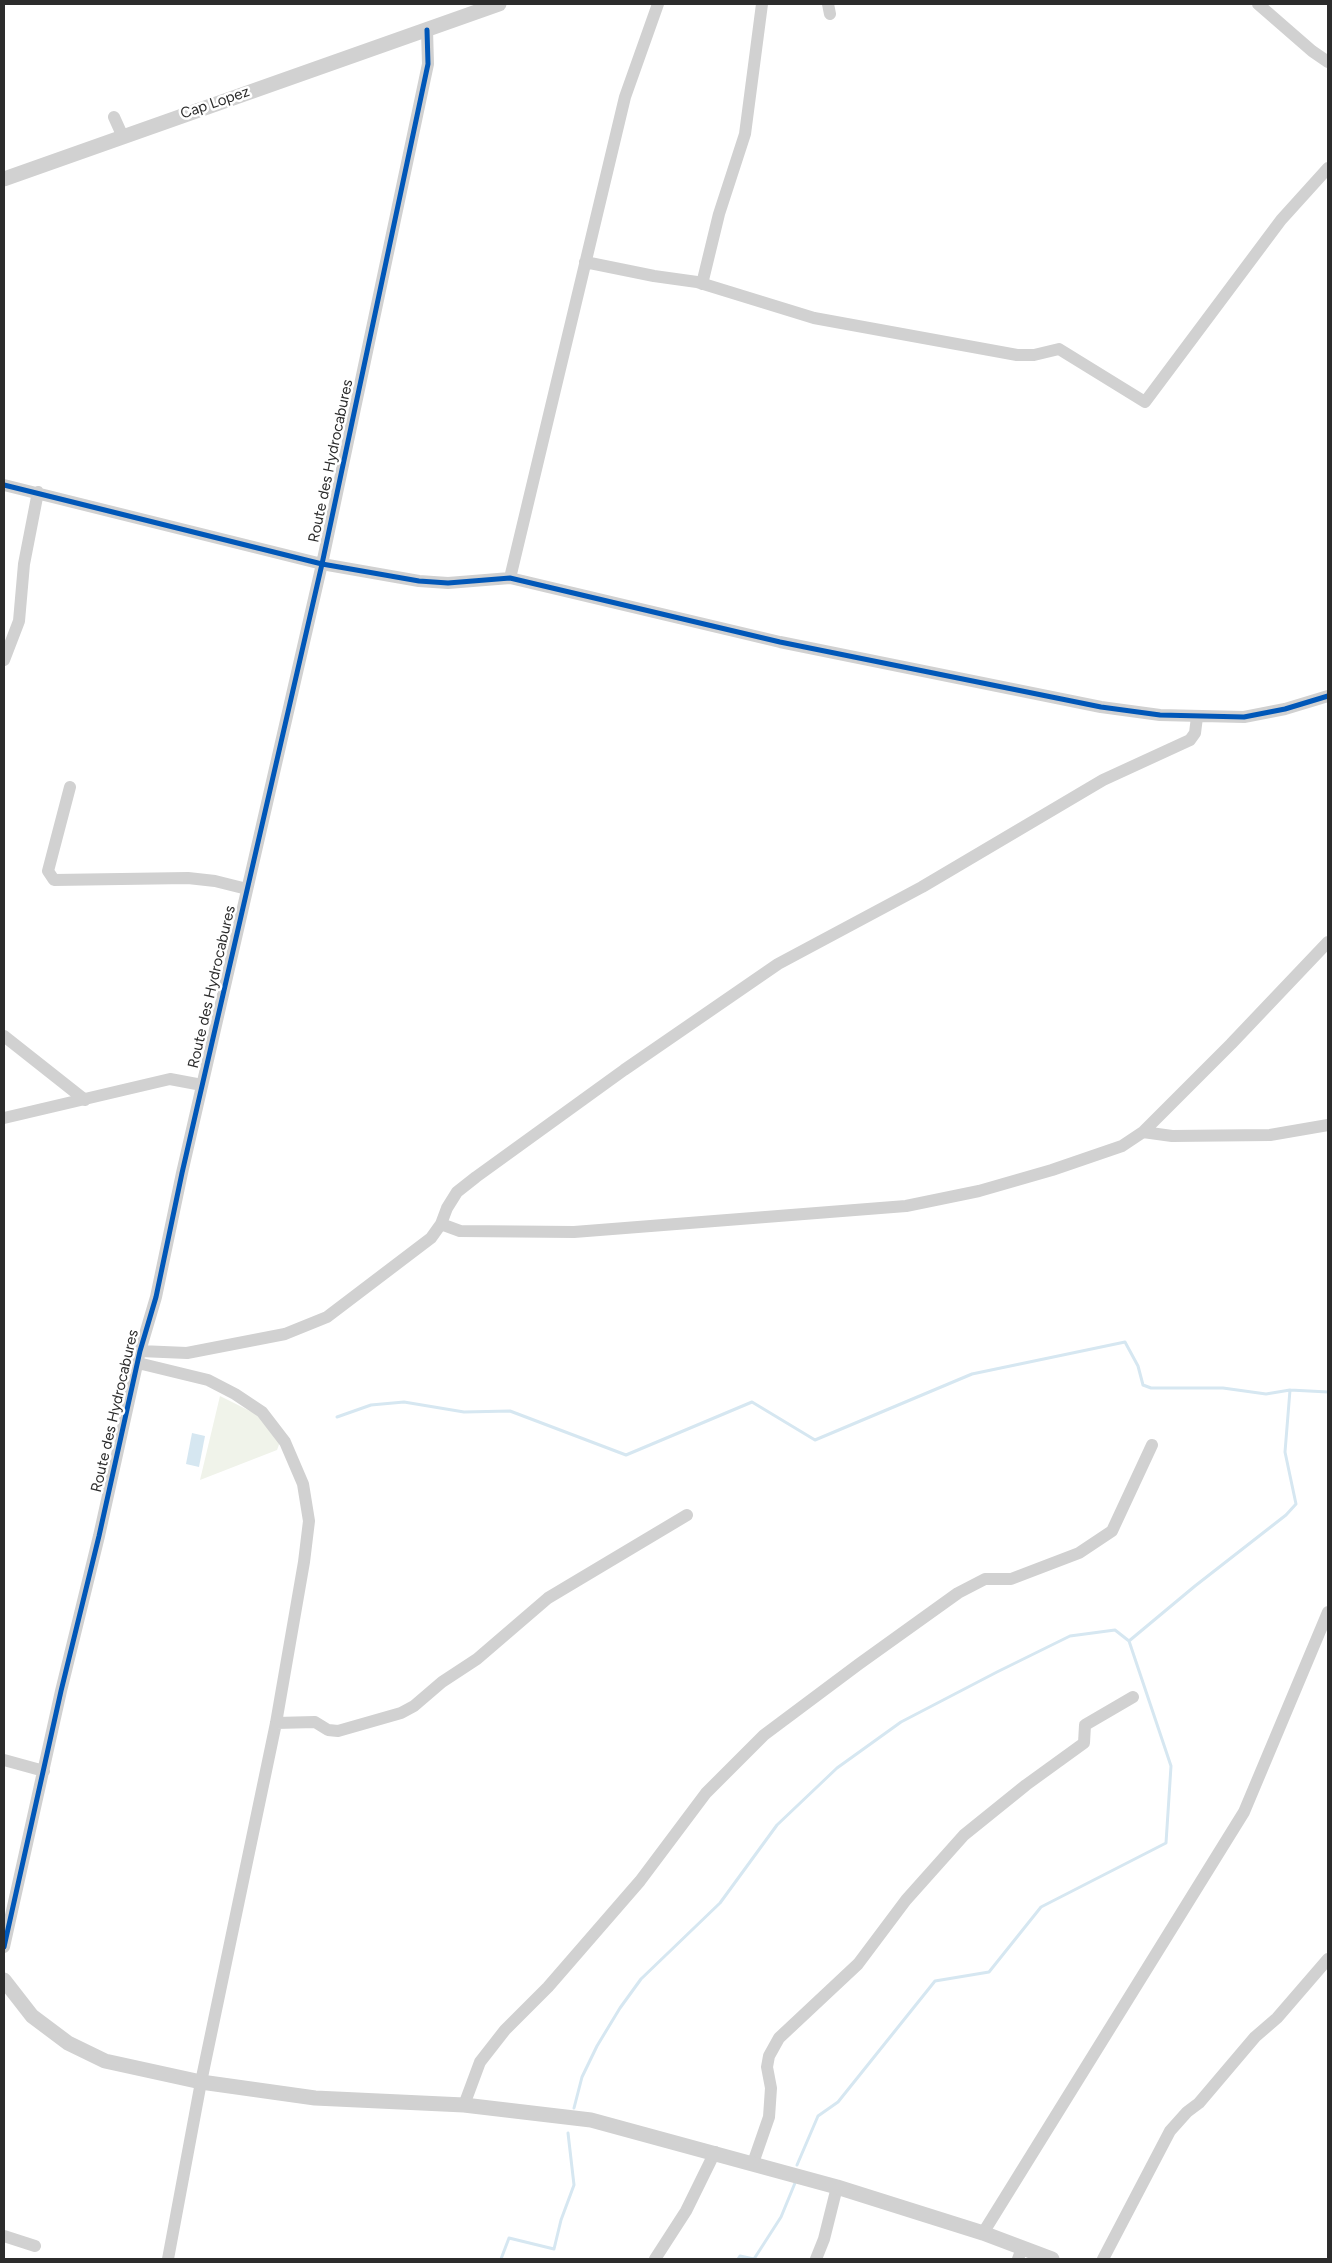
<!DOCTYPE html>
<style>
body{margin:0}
#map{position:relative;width:1332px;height:2263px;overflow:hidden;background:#fff;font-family:Figtree,sans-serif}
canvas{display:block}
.frame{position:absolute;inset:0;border:5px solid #2c2c2c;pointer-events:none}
</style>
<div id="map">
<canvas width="1332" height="2263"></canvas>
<div class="frame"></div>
</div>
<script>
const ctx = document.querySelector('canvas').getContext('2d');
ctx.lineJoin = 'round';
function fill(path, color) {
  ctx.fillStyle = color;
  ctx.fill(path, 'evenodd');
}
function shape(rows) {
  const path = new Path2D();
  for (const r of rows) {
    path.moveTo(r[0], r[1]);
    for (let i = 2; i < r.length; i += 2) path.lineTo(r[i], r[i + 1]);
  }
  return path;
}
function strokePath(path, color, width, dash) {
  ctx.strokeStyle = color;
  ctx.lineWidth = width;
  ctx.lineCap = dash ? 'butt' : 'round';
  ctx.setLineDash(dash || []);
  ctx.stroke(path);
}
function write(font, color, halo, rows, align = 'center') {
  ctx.font = font + ' Figtree,sans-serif';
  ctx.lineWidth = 5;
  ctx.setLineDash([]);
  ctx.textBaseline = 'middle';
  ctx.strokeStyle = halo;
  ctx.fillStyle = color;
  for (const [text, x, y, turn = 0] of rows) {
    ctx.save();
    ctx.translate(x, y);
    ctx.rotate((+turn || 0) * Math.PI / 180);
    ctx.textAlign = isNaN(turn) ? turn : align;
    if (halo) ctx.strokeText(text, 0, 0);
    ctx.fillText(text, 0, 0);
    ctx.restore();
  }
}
fill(shape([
 [220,1396,258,1415,280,1442,277,1450,200,1480]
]), '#f0f3ea');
fill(shape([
 [192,1433,205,1436,199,1467,186,1464]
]), '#d6e7f1');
strokePath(shape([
 [337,1417,371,1405,404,1402,464,1412,510,1411,626,1455,752,1402,815,1440,972,1374,1125,1342,1138,1366,1143,1385,1151,1388,1223,1388,1266,1394,1290,1390],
 [1129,1641,1195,1586,1286,1515,1296,1504,1285,1452,1290,1390,1328,1392],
 [574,2108,582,2077,597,2046,620,2008,641,1979,720,1903,777,1825,837,1768,901,1722,997,1672,1070,1636,1115,1630,1129,1641,1171,1766,1166,1843,1041,1907,989,1972,935,1981,838,2102,818,2116,797,2165],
 [501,2259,509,2238,554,2249,561,2220,574,2185,568,2133],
 [738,2259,740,2256,754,2259,781,2217,795,2183]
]), '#d6e7f1', 3);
strokePath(shape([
 [828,4,830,14],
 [1258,4,1312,51,1328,62],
 [114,117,123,137],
 [585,262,654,276,697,282,814,318,1017,355,1034,355,1059,349,1145,402,1281,220,1328,168],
 [702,284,719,214,745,134,762,4],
 [4,485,322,564,419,581,448,583,510,578,780,642,1101,707,1160,715,1244,717,1285,709,1328,696],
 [510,578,625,97,658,4],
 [4,660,19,621,24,564,38,492],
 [70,787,48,871,54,880,188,878,215,881,247,889],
 [4,1036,85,1100],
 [4,1118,170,1079,202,1085],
 [1143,1132,1172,1136,1270,1135,1328,1125],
 [441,1224,460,1231,574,1232,906,1206,979,1191,1052,1170,1122,1146,1143,1132,1231,1044,1328,942],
 [140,1351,187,1353,285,1334,327,1317,431,1238,441,1224,447,1208,457,1192,476,1177,624,1070,778,964,922,887,1103,780,1190,740,1195,733,1197,717],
 [138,1363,208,1380,235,1394,262,1412,285,1442,303,1484,309,1521,304,1562,276,1723,201,2082,168,2259],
 [276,1723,315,1722,328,1730,338,1731,401,1713,414,1706,442,1682,477,1659,548,1598,687,1515],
 [4,1760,44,1771],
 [4,1947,61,1691,99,1536,140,1351,156,1297,182,1173,322,564,428,64,427,30],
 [464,2105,480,2062,505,2030,548,1987,640,1881,706,1793,764,1735,859,1664,958,1593,985,1579,1011,1579,1079,1553,1112,1531,1152,1445],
 [753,2163,769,2117,771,2088,767,2067,769,2056,779,2038,858,1964,906,1900,964,1835,1026,1785,1084,1743,1085,1725,1133,1697],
 [983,2233,1244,1812,1328,1612],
 [4,2236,35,2246],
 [655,2259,686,2211,715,2152],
 [816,2259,824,2239,837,2187],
 [1018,2259,1022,2248],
 [1103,2259,1170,2131,1187,2112,1199,2103,1255,2037,1277,2018,1328,1959]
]), '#d1d1d1', 12);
strokePath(shape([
 [4,179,499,4],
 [4,1980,32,2016,68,2043,105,2061,201,2082,315,2098,464,2105,591,2120,837,2187,983,2233,1052,2259]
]), '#d1d1d1', 15);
strokePath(shape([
 [4,485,322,564,419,581,448,583,510,578,780,642,1101,707,1160,715,1244,717,1285,709,1328,696],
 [4,1947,61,1691,99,1536,140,1351,156,1297,182,1173,322,564,428,64,427,30]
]), '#0057b8', 5);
write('15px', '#2c2c2c', '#fff', [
 ["Cap Lopez",215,103,-19],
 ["Route des Hydrocabures",331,461,-78],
 ["Route des Hydrocabures",212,987,-77],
 ["Route des Hydrocabures",115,1411,-77]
]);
</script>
